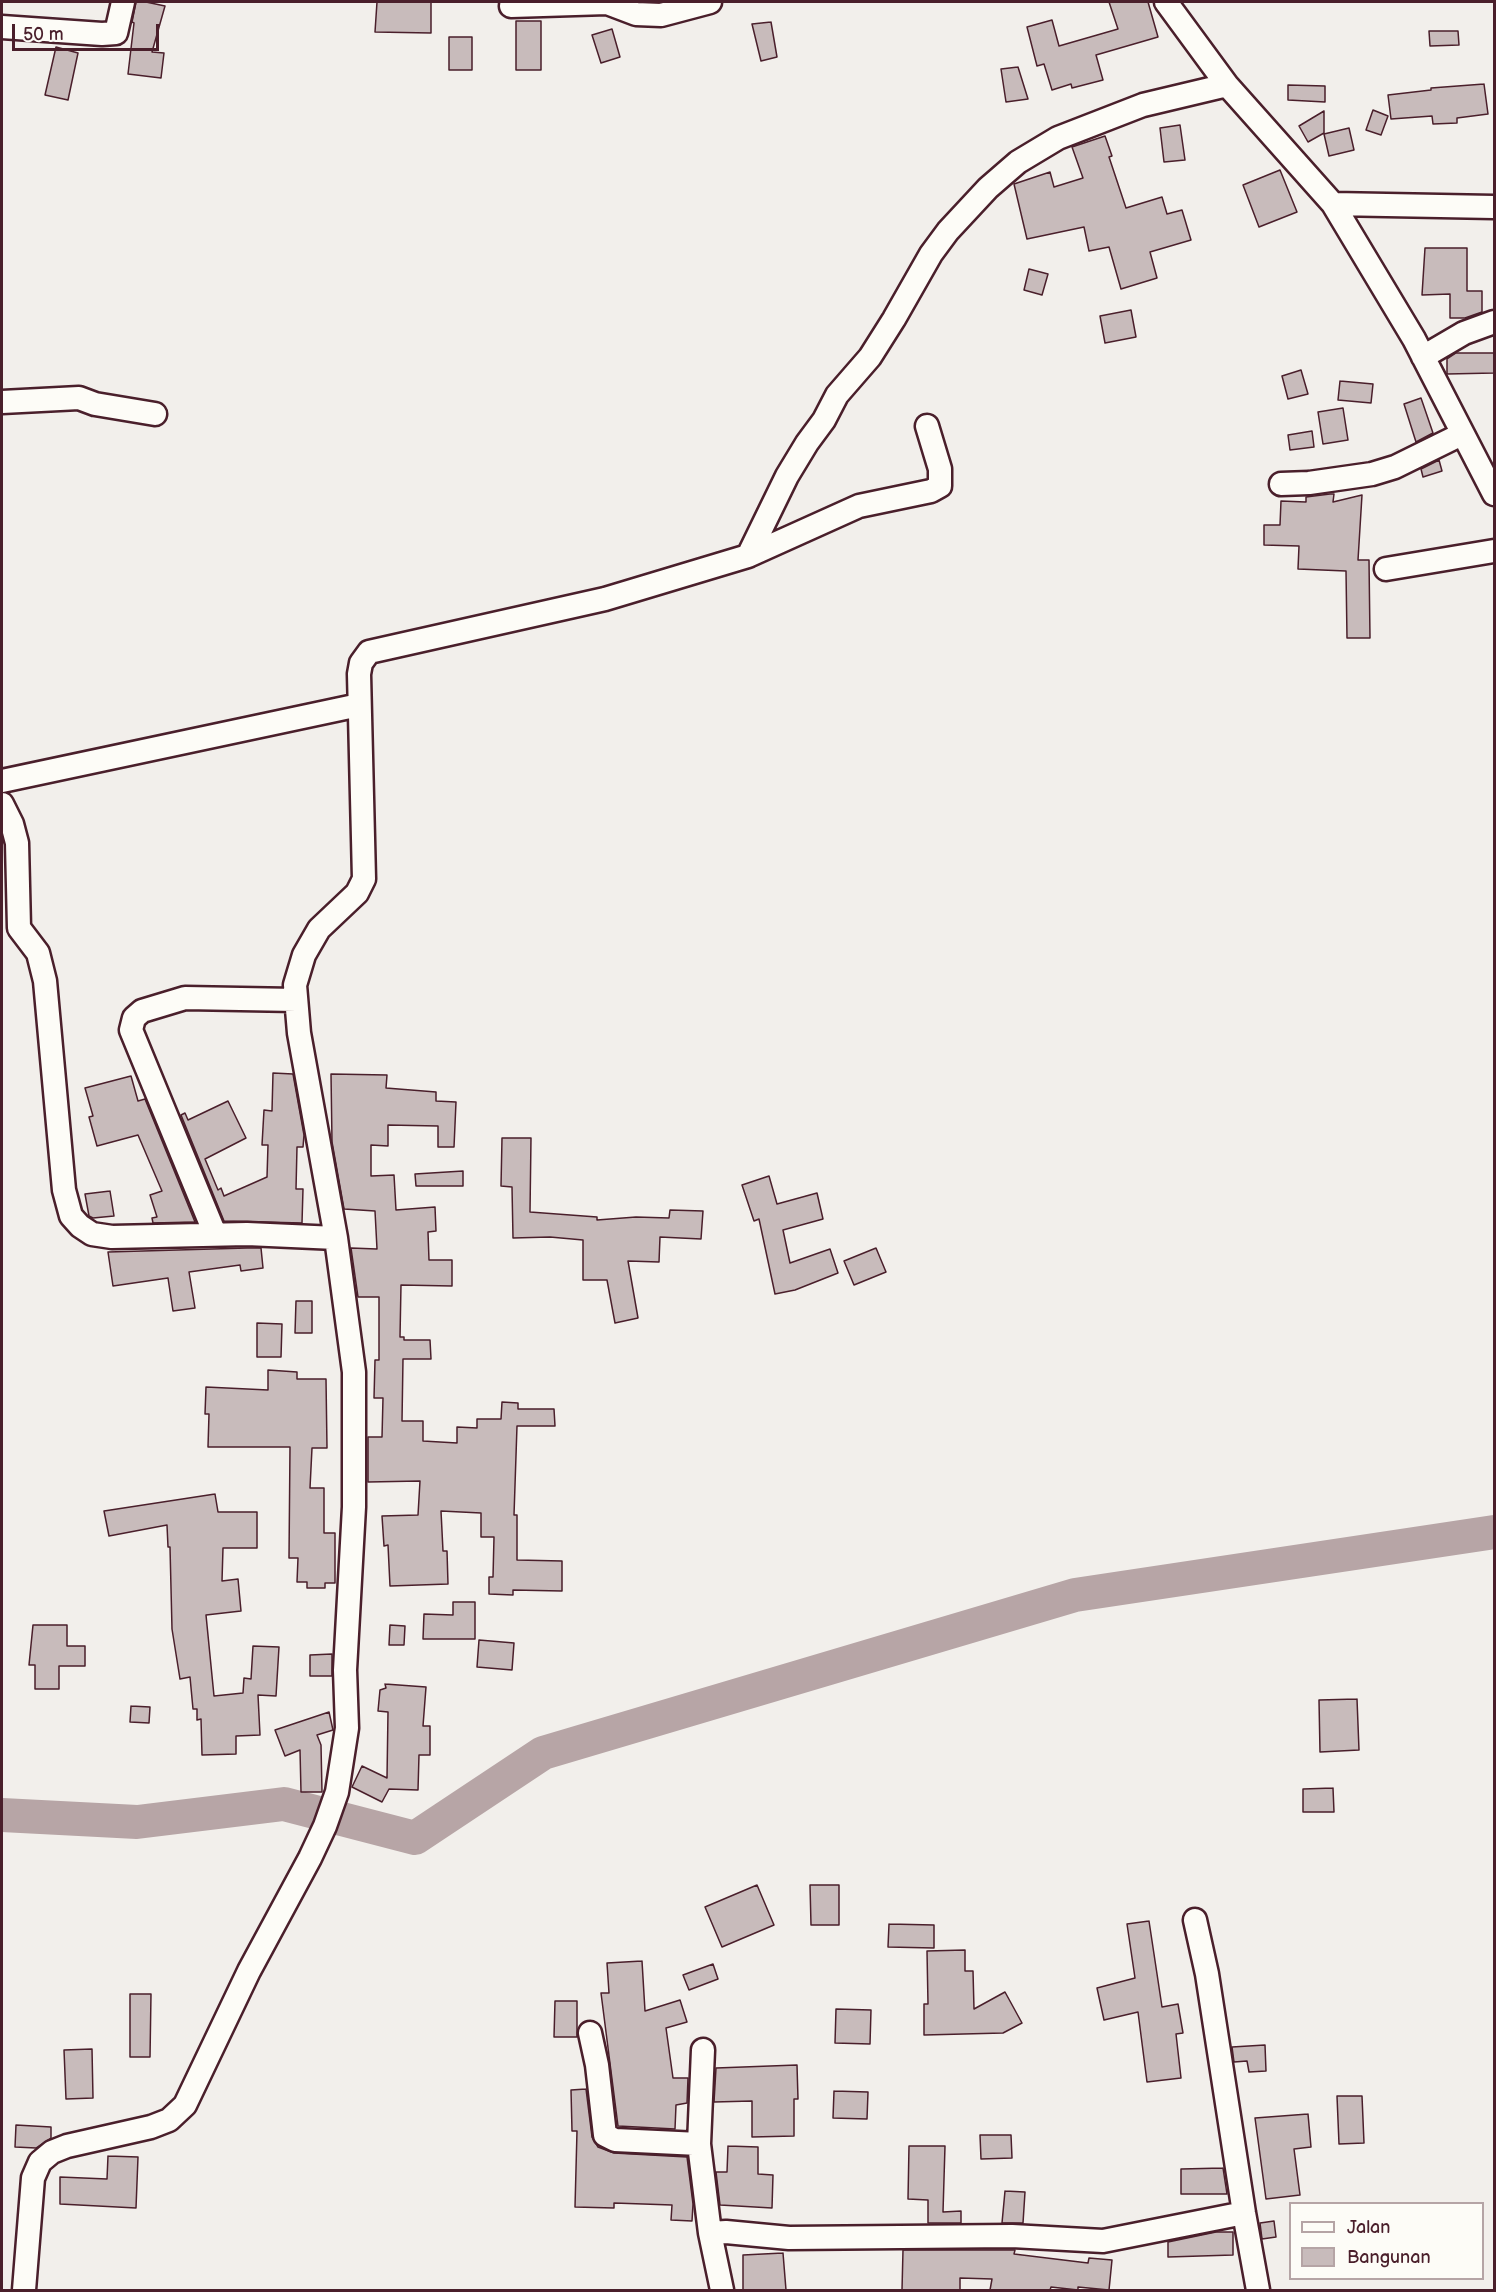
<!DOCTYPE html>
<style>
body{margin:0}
#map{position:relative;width:1496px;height:2292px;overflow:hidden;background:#f2efeb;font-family:"Balsamiq Sans",sans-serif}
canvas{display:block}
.frame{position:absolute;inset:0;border:3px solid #4a1f2b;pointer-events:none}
.legend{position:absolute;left:1289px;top:2202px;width:195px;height:78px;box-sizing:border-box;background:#fdfcf7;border:2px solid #b5a4a5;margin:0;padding:8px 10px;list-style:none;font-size:18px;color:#4a1f2b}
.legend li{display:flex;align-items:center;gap:12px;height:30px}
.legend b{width:30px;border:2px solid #b5a4a5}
.scale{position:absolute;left:12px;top:24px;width:147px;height:27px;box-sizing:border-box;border:3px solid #4a1f2b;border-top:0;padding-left:8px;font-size:18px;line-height:21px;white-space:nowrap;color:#4a1f2b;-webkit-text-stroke:4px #fdfcf7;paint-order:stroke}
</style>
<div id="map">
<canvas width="1496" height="2292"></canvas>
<div class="frame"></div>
<ul class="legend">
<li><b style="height:8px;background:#fdfcf7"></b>Jalan</li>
<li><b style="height:16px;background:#c8bbbb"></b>Bangunan</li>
</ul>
<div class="scale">50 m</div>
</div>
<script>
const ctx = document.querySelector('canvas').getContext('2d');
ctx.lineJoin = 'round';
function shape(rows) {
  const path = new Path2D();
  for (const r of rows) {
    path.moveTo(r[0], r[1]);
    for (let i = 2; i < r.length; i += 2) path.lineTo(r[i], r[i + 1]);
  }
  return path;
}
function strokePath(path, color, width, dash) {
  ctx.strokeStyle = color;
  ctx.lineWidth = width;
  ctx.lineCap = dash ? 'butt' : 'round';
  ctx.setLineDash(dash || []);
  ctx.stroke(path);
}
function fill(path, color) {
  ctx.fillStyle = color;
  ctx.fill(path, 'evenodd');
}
strokePath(shape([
 [2,1815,137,1822,284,1804,415,1838,543,1753,1075,1595,1494,1532]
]), '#b7a5a6', 34);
const building = shape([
 [136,2,146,2,165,6,152,52,164,53,161,78,128,74,134,23,132,22,136,2],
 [377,2,431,2,431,33,375,32,377,2],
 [1109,2,1148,2,1158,37,1096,55,1103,80,1072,88,1071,84,1052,90,1044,64,1037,66,1027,27,1052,20,1059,46,1118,29,1109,2],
 [516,21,541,21,541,70,516,70,516,21],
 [771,22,777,57,761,61,752,24,771,22],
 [612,29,620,57,601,63,592,35,612,29],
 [1429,31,1458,31,1459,45,1430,46,1429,31],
 [449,37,472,37,472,70,449,70,449,37],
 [56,47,78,53,68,100,45,95,56,47],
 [1018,67,1028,99,1006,102,1001,69,1018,67],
 [1484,84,1488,114,1457,118,1457,123,1433,124,1432,116,1391,119,1388,95,1431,90,1431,88,1484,84],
 [1288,85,1325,86,1325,102,1288,100,1288,85],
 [1373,110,1388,116,1381,135,1366,130,1373,110],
 [1324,111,1324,133,1308,142,1299,126,1324,111],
 [1180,125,1185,160,1164,162,1160,128,1180,125],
 [1349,128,1354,150,1329,156,1324,134,1349,128],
 [1105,136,1112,156,1109,157,1126,208,1162,197,1167,214,1182,210,1191,240,1150,252,1157,278,1121,289,1109,247,1089,251,1084,227,1027,239,1014,184,1050,172,1054,187,1083,178,1072,147,1105,136],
 [1280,170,1297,212,1259,227,1243,185,1280,170],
 [1425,248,1467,248,1467,291,1482,291,1482,312,1465,318,1450,318,1450,294,1422,295,1425,248],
 [1029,269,1048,274,1042,295,1024,290,1029,269],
 [1131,310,1136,337,1105,343,1100,316,1131,310],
 [1456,353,1494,353,1494,373,1447,374,1447,359,1456,353],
 [1301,370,1308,394,1288,399,1282,376,1301,370],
 [1340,381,1373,384,1371,403,1338,400,1340,381],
 [1421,398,1433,433,1416,442,1404,404,1421,398],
 [1343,408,1348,440,1323,444,1318,412,1343,408],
 [1312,431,1314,447,1290,450,1288,435,1312,431],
 [1439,460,1442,471,1423,477,1421,469,1439,460],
 [1330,494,1334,494,1333,502,1362,495,1358,560,1369,560,1370,638,1347,638,1346,571,1298,569,1299,546,1264,545,1264,525,1280,525,1281,501,1306,502,1306,497,1330,494],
 [273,1073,293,1074,304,1135,303,1147,297,1147,296,1189,303,1189,302,1223,224,1221,181,1115,185,1113,188,1120,228,1101,246,1138,205,1159,218,1190,221,1188,224,1196,267,1177,268,1145,262,1145,264,1110,272,1111,273,1073],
 [331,1074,387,1075,386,1088,436,1092,436,1101,456,1102,454,1147,438,1147,438,1126,388,1125,388,1146,371,1145,371,1176,394,1175,396,1210,435,1207,436,1231,428,1232,429,1260,452,1260,452,1286,401,1285,400,1337,404,1337,404,1340,430,1340,431,1359,403,1359,402,1421,423,1421,423,1441,457,1443,457,1427,477,1428,477,1419,501,1419,502,1402,518,1403,518,1409,554,1409,555,1426,517,1426,514,1515,517,1515,517,1560,562,1561,562,1591,513,1590,513,1595,489,1594,489,1577,493,1577,494,1537,481,1537,481,1513,441,1511,443,1551,447,1551,448,1584,390,1586,388,1545,384,1546,382,1516,418,1515,420,1481,368,1482,368,1437,382,1437,383,1398,374,1398,375,1360,379,1360,379,1297,358,1297,351,1248,377,1249,375,1211,344,1209,332,1142,331,1074],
 [131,1076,138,1101,145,1099,195,1222,153,1223,152,1218,157,1217,150,1195,162,1191,138,1135,97,1146,89,1117,93,1116,85,1088,131,1076],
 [502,1138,531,1138,530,1212,597,1217,597,1220,636,1217,669,1218,670,1210,703,1211,701,1239,660,1237,659,1262,628,1261,638,1318,615,1323,607,1280,583,1280,583,1240,550,1237,513,1238,512,1187,501,1186,502,1138],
 [463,1171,463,1186,416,1186,415,1174,463,1171],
 [769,1176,777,1204,817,1193,823,1219,783,1230,790,1263,830,1249,838,1273,795,1290,775,1294,759,1219,754,1221,742,1185,769,1176],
 [110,1191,114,1216,93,1218,89,1216,85,1194,110,1191],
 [247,1248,261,1248,263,1268,241,1271,240,1265,189,1272,195,1308,173,1311,168,1278,113,1286,108,1252,247,1248],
 [876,1248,886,1272,854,1285,844,1261,876,1248],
 [296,1301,312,1301,312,1333,295,1333,296,1301],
 [257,1323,282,1324,281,1357,257,1357,257,1323],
 [268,1370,297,1372,297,1379,326,1379,327,1448,312,1448,310,1488,324,1488,324,1533,335,1533,335,1583,325,1583,325,1588,307,1588,307,1582,297,1582,298,1558,289,1558,290,1447,208,1447,209,1414,205,1414,206,1387,268,1390,268,1370],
 [215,1494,218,1512,257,1512,257,1548,223,1548,222,1581,238,1579,241,1611,206,1615,214,1696,243,1693,244,1678,251,1679,253,1646,279,1647,276,1696,258,1695,260,1735,236,1736,236,1754,202,1755,201,1719,197,1720,197,1709,193,1709,190,1677,180,1679,172,1629,170,1547,168,1547,167,1525,109,1536,104,1511,215,1494],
 [453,1602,475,1602,475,1639,423,1639,424,1614,453,1615,453,1602],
 [33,1625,67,1625,67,1646,85,1646,85,1666,59,1666,59,1689,35,1689,35,1665,29,1665,33,1625],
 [390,1625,405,1626,404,1645,389,1645,390,1625],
 [479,1640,514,1643,512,1670,477,1667,479,1640],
 [332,1654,332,1676,310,1676,310,1655,332,1654],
 [385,1684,426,1687,423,1726,430,1726,430,1755,419,1755,418,1790,389,1789,382,1802,352,1787,362,1766,387,1778,388,1712,378,1711,380,1690,386,1688,385,1684],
 [1357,1699,1359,1750,1320,1752,1319,1700,1357,1699],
 [131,1706,150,1707,149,1723,130,1722,131,1706],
 [329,1712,333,1730,317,1735,321,1745,322,1792,301,1792,300,1750,285,1756,275,1730,329,1712],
 [1333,1788,1334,1812,1303,1812,1303,1789,1333,1788],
 [757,1885,774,1925,722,1947,705,1907,757,1885],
 [810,1885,839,1885,839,1925,811,1925,810,1885],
 [1149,1921,1162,2007,1178,2004,1183,2033,1176,2034,1181,2078,1147,2082,1138,2012,1104,2020,1097,1988,1135,1978,1127,1924,1149,1921],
 [889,1924,934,1925,934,1948,888,1947,889,1924],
 [965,1950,965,1971,973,1971,974,2009,1005,1992,1022,2023,1003,2033,924,2035,924,2004,928,2004,927,1951,965,1950],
 [642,1961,645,2011,680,2000,687,2022,666,2028,673,2078,688,2078,687,2103,676,2105,675,2129,618,2126,601,1993,609,1993,607,1963,642,1961],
 [713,1964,718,1979,689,1990,683,1975,713,1964],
 [130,1994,151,1994,150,2057,130,2057,130,1994],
 [555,2001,577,2001,577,2037,554,2037,555,2001],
 [836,2009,871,2010,870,2044,835,2043,836,2009],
 [1265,2045,1266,2071,1249,2072,1247,2061,1234,2062,1232,2047,1265,2045],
 [92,2049,93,2098,66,2099,64,2050,92,2049],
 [797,2065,798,2099,794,2099,794,2136,752,2137,752,2101,714,2102,716,2068,797,2065],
 [586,2089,592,2137,598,2147,614,2153,687,2157,693,2204,692,2221,671,2220,672,2205,614,2203,614,2208,575,2207,577,2131,572,2131,571,2090,586,2089],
 [834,2091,868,2092,867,2119,833,2118,834,2091],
 [1337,2096,1362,2096,1364,2143,1339,2144,1337,2096],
 [1308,2114,1311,2147,1294,2149,1300,2195,1266,2199,1255,2118,1308,2114],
 [16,2125,51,2127,51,2138,36,2148,15,2147,16,2125],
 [980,2135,1011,2135,1012,2158,981,2159,980,2135],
 [728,2146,758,2147,758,2174,773,2175,772,2208,720,2205,716,2172,727,2172,728,2146],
 [909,2146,945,2146,943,2212,961,2211,961,2223,928,2223,928,2200,908,2199,909,2146],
 [108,2156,138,2157,136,2208,60,2204,60,2177,107,2179,108,2156],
 [1223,2168,1227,2194,1181,2194,1181,2169,1223,2168],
 [1005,2191,1025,2192,1023,2223,1002,2223,1005,2191],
 [1274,2221,1276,2237,1262,2239,1260,2223,1274,2221],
 [1216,2232,1233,2232,1233,2255,1168,2257,1168,2242,1216,2232],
 [903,2250,1015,2250,1014,2254,1088,2263,1089,2258,1112,2260,1109,2290,1078,2287,1078,2290,1051,2287,1050,2290,990,2290,992,2279,960,2278,960,2290,902,2290,903,2250],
 [783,2253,786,2290,743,2290,743,2255,783,2253]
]);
fill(building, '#c8bbbb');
strokePath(building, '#4a1f2b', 1.5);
const street = shape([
 [1166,2,1227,85,1333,204,1414,339,1494,494],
 [511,6,607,3,636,14,661,15,710,2],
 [2,27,102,34,116,33,123,2],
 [1333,204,1494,207],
 [1423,357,1464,333,1494,322],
 [2,402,79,398,95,404,155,414],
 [1281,484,1309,483,1372,474,1395,467,1462,434],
 [748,556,859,506,931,491,940,486,940,469,927,426],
 [1386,569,1494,551],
 [2,781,359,705],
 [2,804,12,824,17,843,19,928,38,953,45,981,64,1190,71,1216,80,1226,92,1234,112,1237,247,1234,336,1238],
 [215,1234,131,1030,134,1018,142,1011,185,998,296,1000],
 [1195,1920,1207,1974,1244,2213,1258,2290],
 [590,2033,597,2065,605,2135,615,2140,699,2144,710,2233,726,2232,789,2238,1012,2236,1103,2241,1244,2213],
 [699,2144,703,2050],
 [710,2233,722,2290],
 [24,2290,33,2178,40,2162,52,2152,67,2146,151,2127,169,2120,185,2105,249,1971,310,1858,325,1826,337,1792,347,1728,345,1670,354,1507,354,1372,336,1238,299,1033,295,985,304,955,319,929,357,893,364,879,359,674,361,663,369,652,605,599,748,556,787,476,807,443,824,420,837,395,870,357,894,319,931,254,948,231,988,188,1018,162,1058,138,1143,105,1227,85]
]);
strokePath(street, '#4a1f2b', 27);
strokePath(street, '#fdfcf7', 22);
</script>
